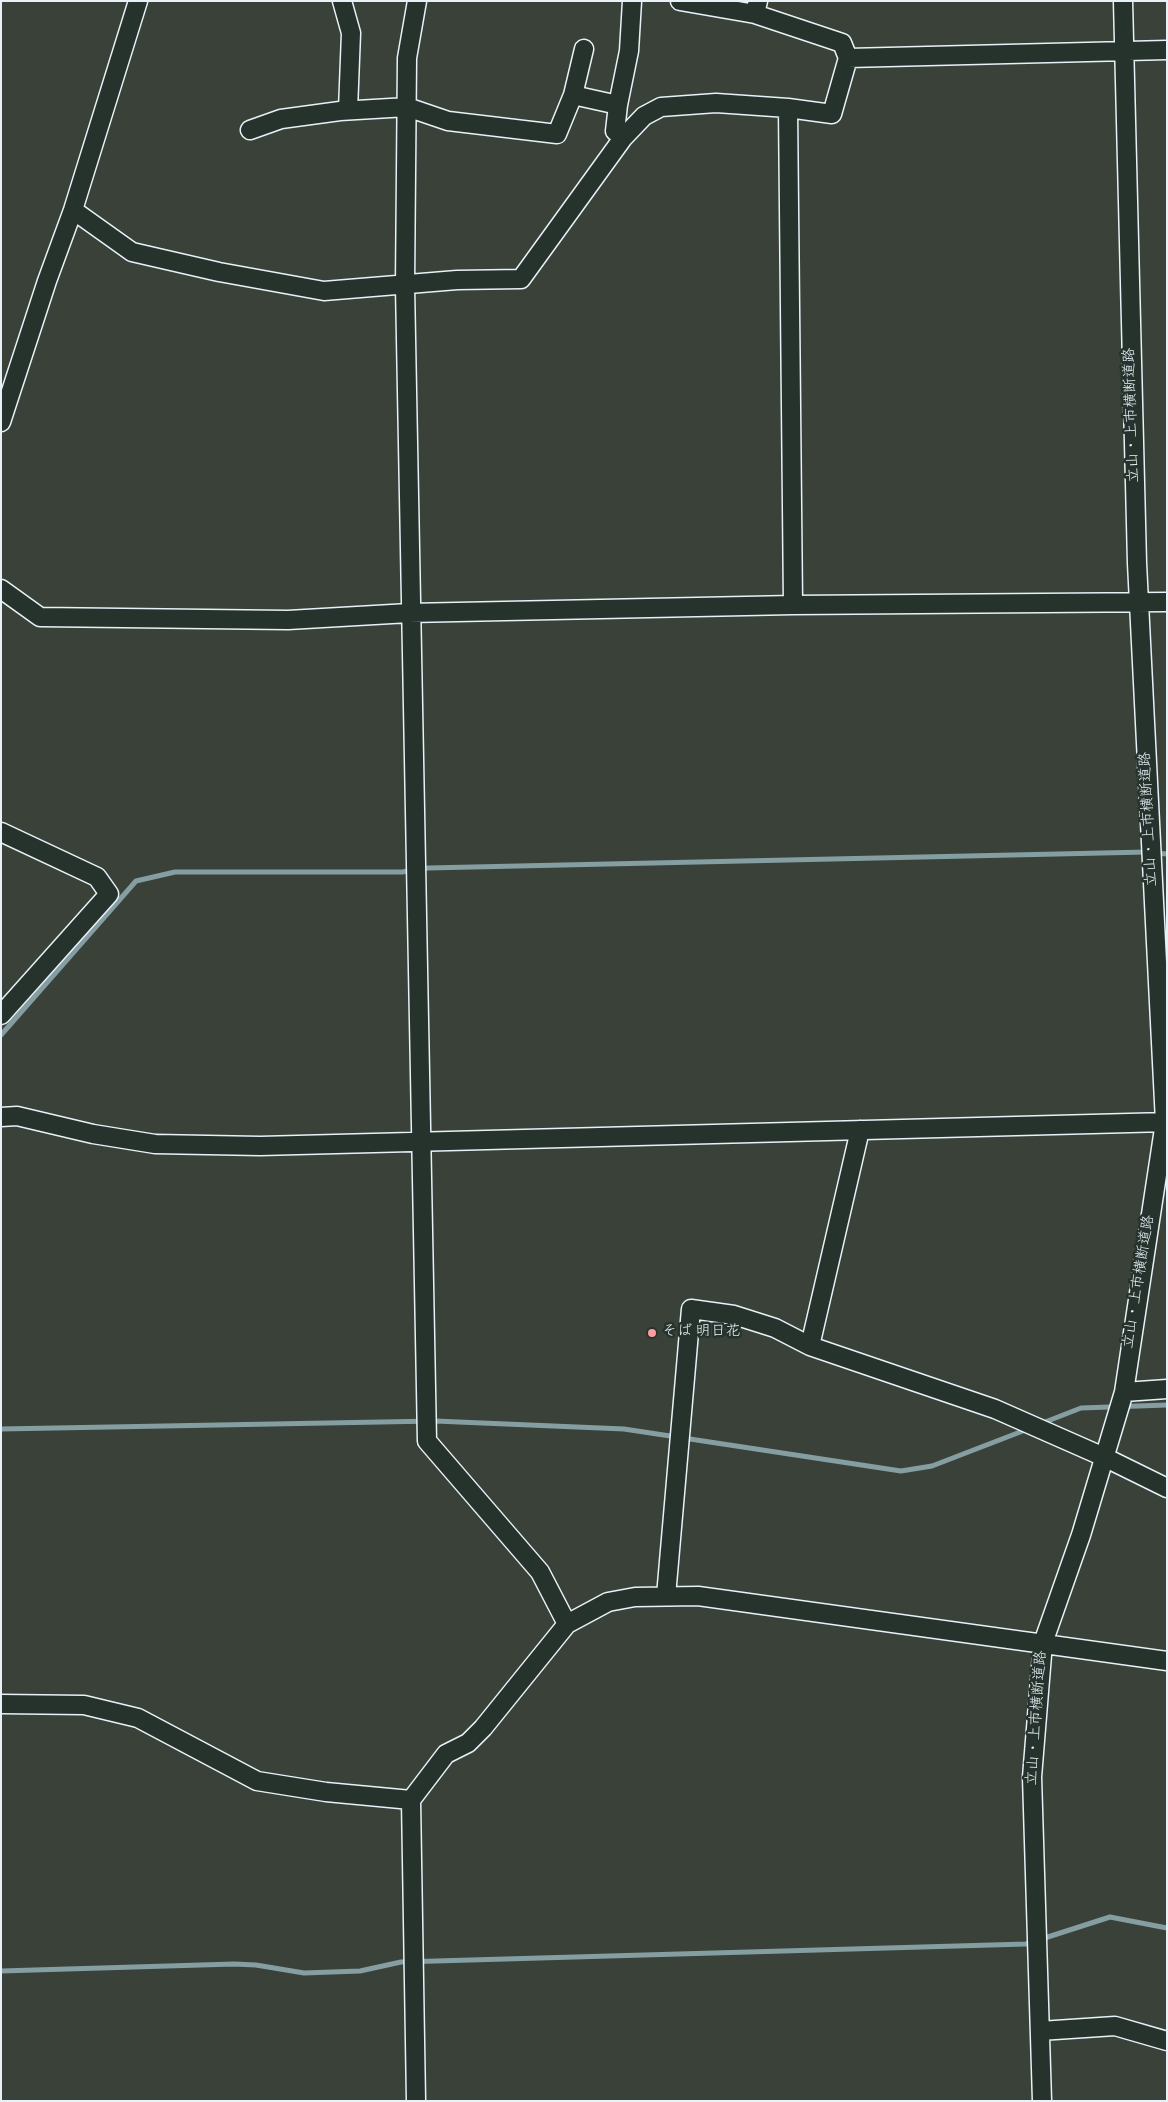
<!DOCTYPE html>
<meta charset="utf-8">
<style>
body{margin:0}
#map{position:relative;width:1168px;height:2102px;overflow:hidden;background:#3a4138;font-family:"Gochi Hand",sans-serif}
canvas{display:block}
.frame{position:absolute;inset:0;border:2px solid #e8f1f8;pointer-events:none}
</style>
<div id="map">
<canvas width="1168" height="2102"></canvas>
<div class="frame"></div>
</div>
<script>
const ctx = document.querySelector('canvas').getContext('2d');
ctx.lineJoin = 'round';
function shape(rows) {
  const path = new Path2D();
  for (const r of rows) {
    path.moveTo(r[0], r[1]);
    for (let i = 2; i < r.length; i += 2) path.lineTo(r[i], r[i + 1]);
  }
  return path;
}
function strokePath(path, color, width, dash) {
  ctx.strokeStyle = color;
  ctx.lineWidth = width;
  ctx.lineCap = dash ? 'butt' : 'round';
  ctx.setLineDash(dash || []);
  ctx.stroke(path);
}
function write(font, color, halo, rows, align = 'center') {
  ctx.font = font + ' "Gochi Hand","Klee One",sans-serif';
  ctx.lineWidth = 5;
  ctx.setLineDash([]);
  ctx.textBaseline = 'middle';
  ctx.strokeStyle = halo;
  ctx.fillStyle = color;
  for (const [text, x, y, turn = 0] of rows) {
    ctx.save();
    ctx.translate(x, y);
    ctx.rotate((+turn || 0) * Math.PI / 180);
    ctx.textAlign = isNaN(turn) ? turn : align;
    if (halo) ctx.strokeText(text, 0, 0);
    ctx.fillText(text, 0, 0);
    ctx.restore();
  }
}
strokePath(shape([
 [1156,853,1167,854],
 [1,1035,136,881,175,872,402,872,428,868,1147,852],
 [1040,1424,1081,1408,1167,1405],
 [1,1429,435,1421,624,1429,901,1471,932,1466,1028,1429],
 [1,1971,234,1964,256,1965,304,1973,360,1971,401,1962,1026,1944,1110,1917,1167,1928]
]), '#859ea2', 5);
const minor = shape([
 [342,1,351,33,348,110],
 [417,1,407,58,405,286,427,1441,540,1572,567,1624],
 [680,1,755,14,758,1],
 [755,14,842,43,848,58],
 [573,95,618,105,615,131,623,138],
 [618,105,629,51,632,1],
 [788,108,793,605],
 [250,130,281,119,340,111,407,107,448,121,557,134,573,95,584,49],
 [73,210,132,252,219,272,324,291,457,280,521,279,623,138,644,116,661,107,716,103,788,108,832,114,848,58,1167,50],
 [1,422,47,281,73,210,138,1],
 [1,589,40,617,288,620,409,613,793,605,1167,602],
 [1,832,97,877,109,894,1,1015],
 [1,1117,17,1116,93,1134,155,1144,260,1146,1167,1122],
 [810,1346,995,1409,1104,1457,1167,1488],
 [1124,1392,1167,1389],
 [666,1596,691,1309,734,1315,775,1328,810,1346,860,1130],
 [1,1704,84,1705,138,1718,257,1781,326,1792,411,1800],
 [1040,2031,1115,2026,1167,2041],
 [416,2101,411,1800,446,1754,468,1743,483,1728,567,1624,608,1602,635,1597,698,1596,1167,1661],
 [1042,2101,1032,1777,1043,1643,1081,1535,1124,1392,1165,1122,1137,563,1123,1]
]);
strokePath(minor, '#e8f1f8', 21);
strokePath(minor, '#26332d', 18);
for (const [x, y, r, color] of [
 [652,1333,5,"#ff9aa2"]
]) {
  const dot = new Path2D();
  dot.arc(x, y, r, 0, 2 * Math.PI);
  ctx.fillStyle = color;
  ctx.fill(dot);
  strokePath(dot, '#26332d', 2);
}
write('15px', '#e8f1f8', '#26332d', [
 ["立山・上市横断道路",1133,415,-92],
 ["立山・上市横断道路",1150,819,-93],
 ["立山・上市横断道路",1140,1282,-81],
 ["立山・上市横断道路",1038,1718,-86]
]);
write('15px', '#e8f1f8', '#26332d', [
 ["そば 明日花",662,1333]
], 'left');
</script>
